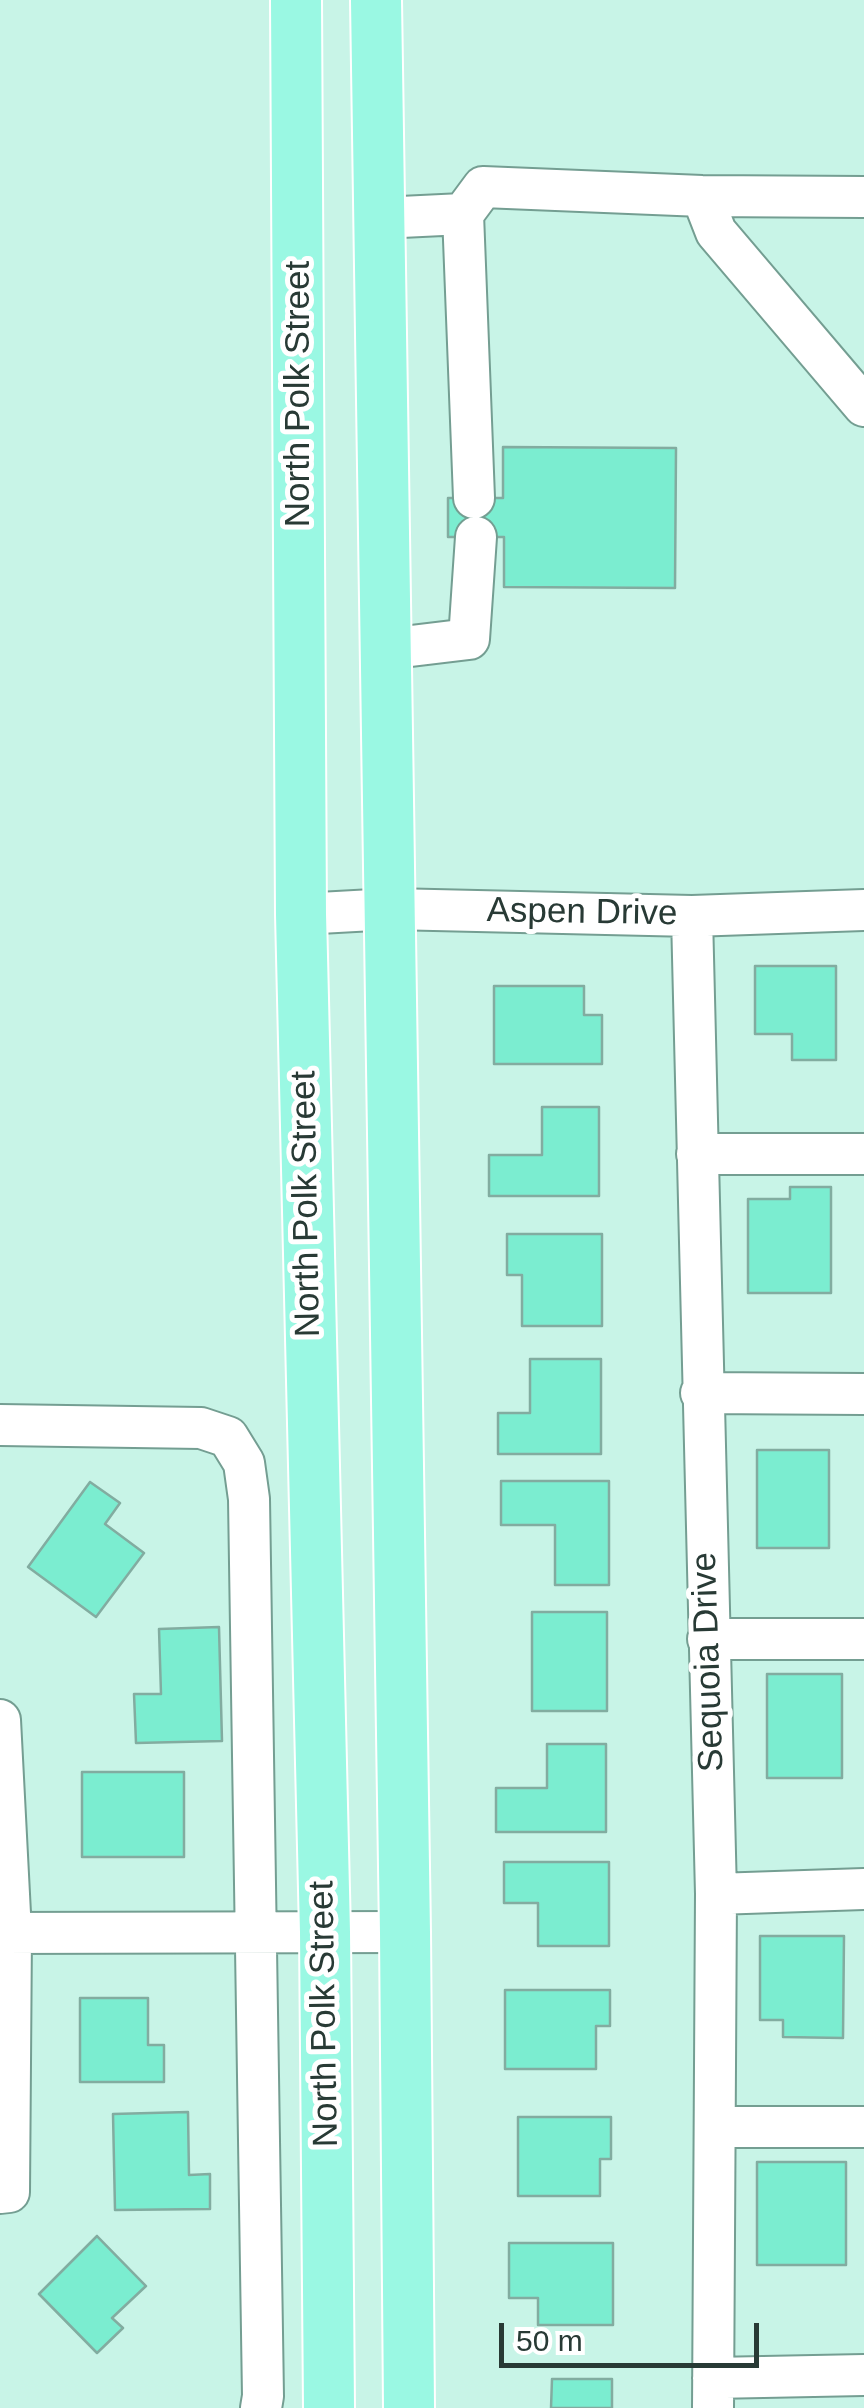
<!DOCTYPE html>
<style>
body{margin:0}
#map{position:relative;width:864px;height:2408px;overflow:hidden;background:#c8f4e7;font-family:Arial,sans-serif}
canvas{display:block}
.scale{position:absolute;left:499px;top:2323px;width:260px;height:45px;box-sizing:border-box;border:5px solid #283a35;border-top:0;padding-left:12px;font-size:30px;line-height:35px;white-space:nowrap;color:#283a35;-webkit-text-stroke:8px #fff;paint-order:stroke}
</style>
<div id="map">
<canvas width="864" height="2408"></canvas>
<div class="scale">50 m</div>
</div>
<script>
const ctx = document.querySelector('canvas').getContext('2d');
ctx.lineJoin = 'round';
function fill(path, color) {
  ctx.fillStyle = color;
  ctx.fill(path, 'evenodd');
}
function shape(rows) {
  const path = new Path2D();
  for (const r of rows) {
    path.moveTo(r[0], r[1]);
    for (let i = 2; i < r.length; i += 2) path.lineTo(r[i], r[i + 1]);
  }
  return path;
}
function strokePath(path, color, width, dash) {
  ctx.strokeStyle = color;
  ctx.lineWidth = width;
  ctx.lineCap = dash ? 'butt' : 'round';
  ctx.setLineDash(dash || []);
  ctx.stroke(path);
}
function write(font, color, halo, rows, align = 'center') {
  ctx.font = font + ' Arial,sans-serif';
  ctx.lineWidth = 10;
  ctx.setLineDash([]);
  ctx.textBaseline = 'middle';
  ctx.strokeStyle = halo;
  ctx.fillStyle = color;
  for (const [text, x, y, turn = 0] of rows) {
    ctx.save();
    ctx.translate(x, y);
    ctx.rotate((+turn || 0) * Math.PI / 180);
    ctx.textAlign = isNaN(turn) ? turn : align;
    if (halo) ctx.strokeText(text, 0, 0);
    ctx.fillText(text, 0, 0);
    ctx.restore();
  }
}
const building = shape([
 [503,447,676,448,675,588,504,587,504,537,448,537,448,498,503,498,503,447],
 [755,966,836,966,836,1060,792,1060,792,1034,755,1034,755,966],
 [494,986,584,986,584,1015,602,1015,602,1064,494,1064,494,986],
 [542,1107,599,1107,599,1196,489,1196,489,1155,542,1155,542,1107],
 [790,1187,831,1187,831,1293,748,1293,748,1199,790,1199,790,1187],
 [507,1234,602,1234,602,1326,522,1326,522,1275,507,1275,507,1234],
 [530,1359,601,1359,601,1454,498,1454,498,1413,530,1413,530,1359],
 [757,1450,829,1450,829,1548,757,1548,757,1450],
 [501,1481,609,1481,609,1585,555,1585,555,1525,501,1525,501,1481],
 [90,1482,120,1503,105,1524,144,1553,96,1617,28,1567,90,1482],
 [532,1612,607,1612,607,1711,532,1711,532,1612],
 [219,1627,222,1741,136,1743,134,1694,161,1694,159,1629,219,1627],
 [767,1674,842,1674,842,1778,767,1778,767,1674],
 [547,1744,606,1744,606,1832,496,1832,496,1788,547,1788,547,1744],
 [82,1772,184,1772,184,1857,82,1857,82,1772],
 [504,1862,609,1862,609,1946,538,1946,538,1903,504,1903,504,1862],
 [760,1936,844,1936,843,2038,783,2037,783,2020,760,2020,760,1936],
 [505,1990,610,1990,610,2026,596,2026,596,2069,505,2069,505,1990],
 [80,1998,148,1998,148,2045,164,2045,164,2082,80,2082,80,1998],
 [188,2112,189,2175,210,2174,210,2209,115,2210,113,2114,188,2112],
 [518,2117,611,2117,611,2159,600,2159,600,2196,518,2196,518,2117],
 [757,2162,846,2162,846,2265,757,2265,757,2162],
 [97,2236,146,2286,112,2318,123,2328,97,2353,39,2294,97,2236],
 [509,2243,613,2243,613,2325,538,2325,538,2298,509,2298,509,2243],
 [552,2379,612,2379,612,2408,551,2408,552,2379]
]);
fill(building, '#7bedd0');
strokePath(building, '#82aca0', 2.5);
const minor = shape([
 [702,196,716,232,864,406],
 [463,214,483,187,702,196,864,197],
 [380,218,463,214,474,498],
 [386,649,469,639,476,537],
 [301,914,391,909,692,916,864,910],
 [692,916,716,1894,713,2408],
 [697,1154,864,1154],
 [701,1393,864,1394],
 [0,1425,201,1428,228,1437,244,1463,249,1499,263,2396,261,2408],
 [708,1639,864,1639],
 [0,1720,11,1933,9,2192,0,2193],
 [716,1894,864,1889],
 [0,1933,405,1932],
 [715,2127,864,2127],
 [713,2378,864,2375]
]);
const major = shape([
 [296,0,301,914,325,1932,329,2408],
 [376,0,405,1932,409,2408]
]);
strokePath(minor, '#749e92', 44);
strokePath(major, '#fff', 54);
strokePath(minor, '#fff', 40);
strokePath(major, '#9af8e3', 50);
write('35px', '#283a35', '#fff', [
 ["North Polk Street",299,394,-90],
 ["Aspen Drive",582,913,1],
 ["North Polk Street",307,1204,-91],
 ["Sequoia Drive",709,1662,-92],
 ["North Polk Street",325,2014,-91]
]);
</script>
